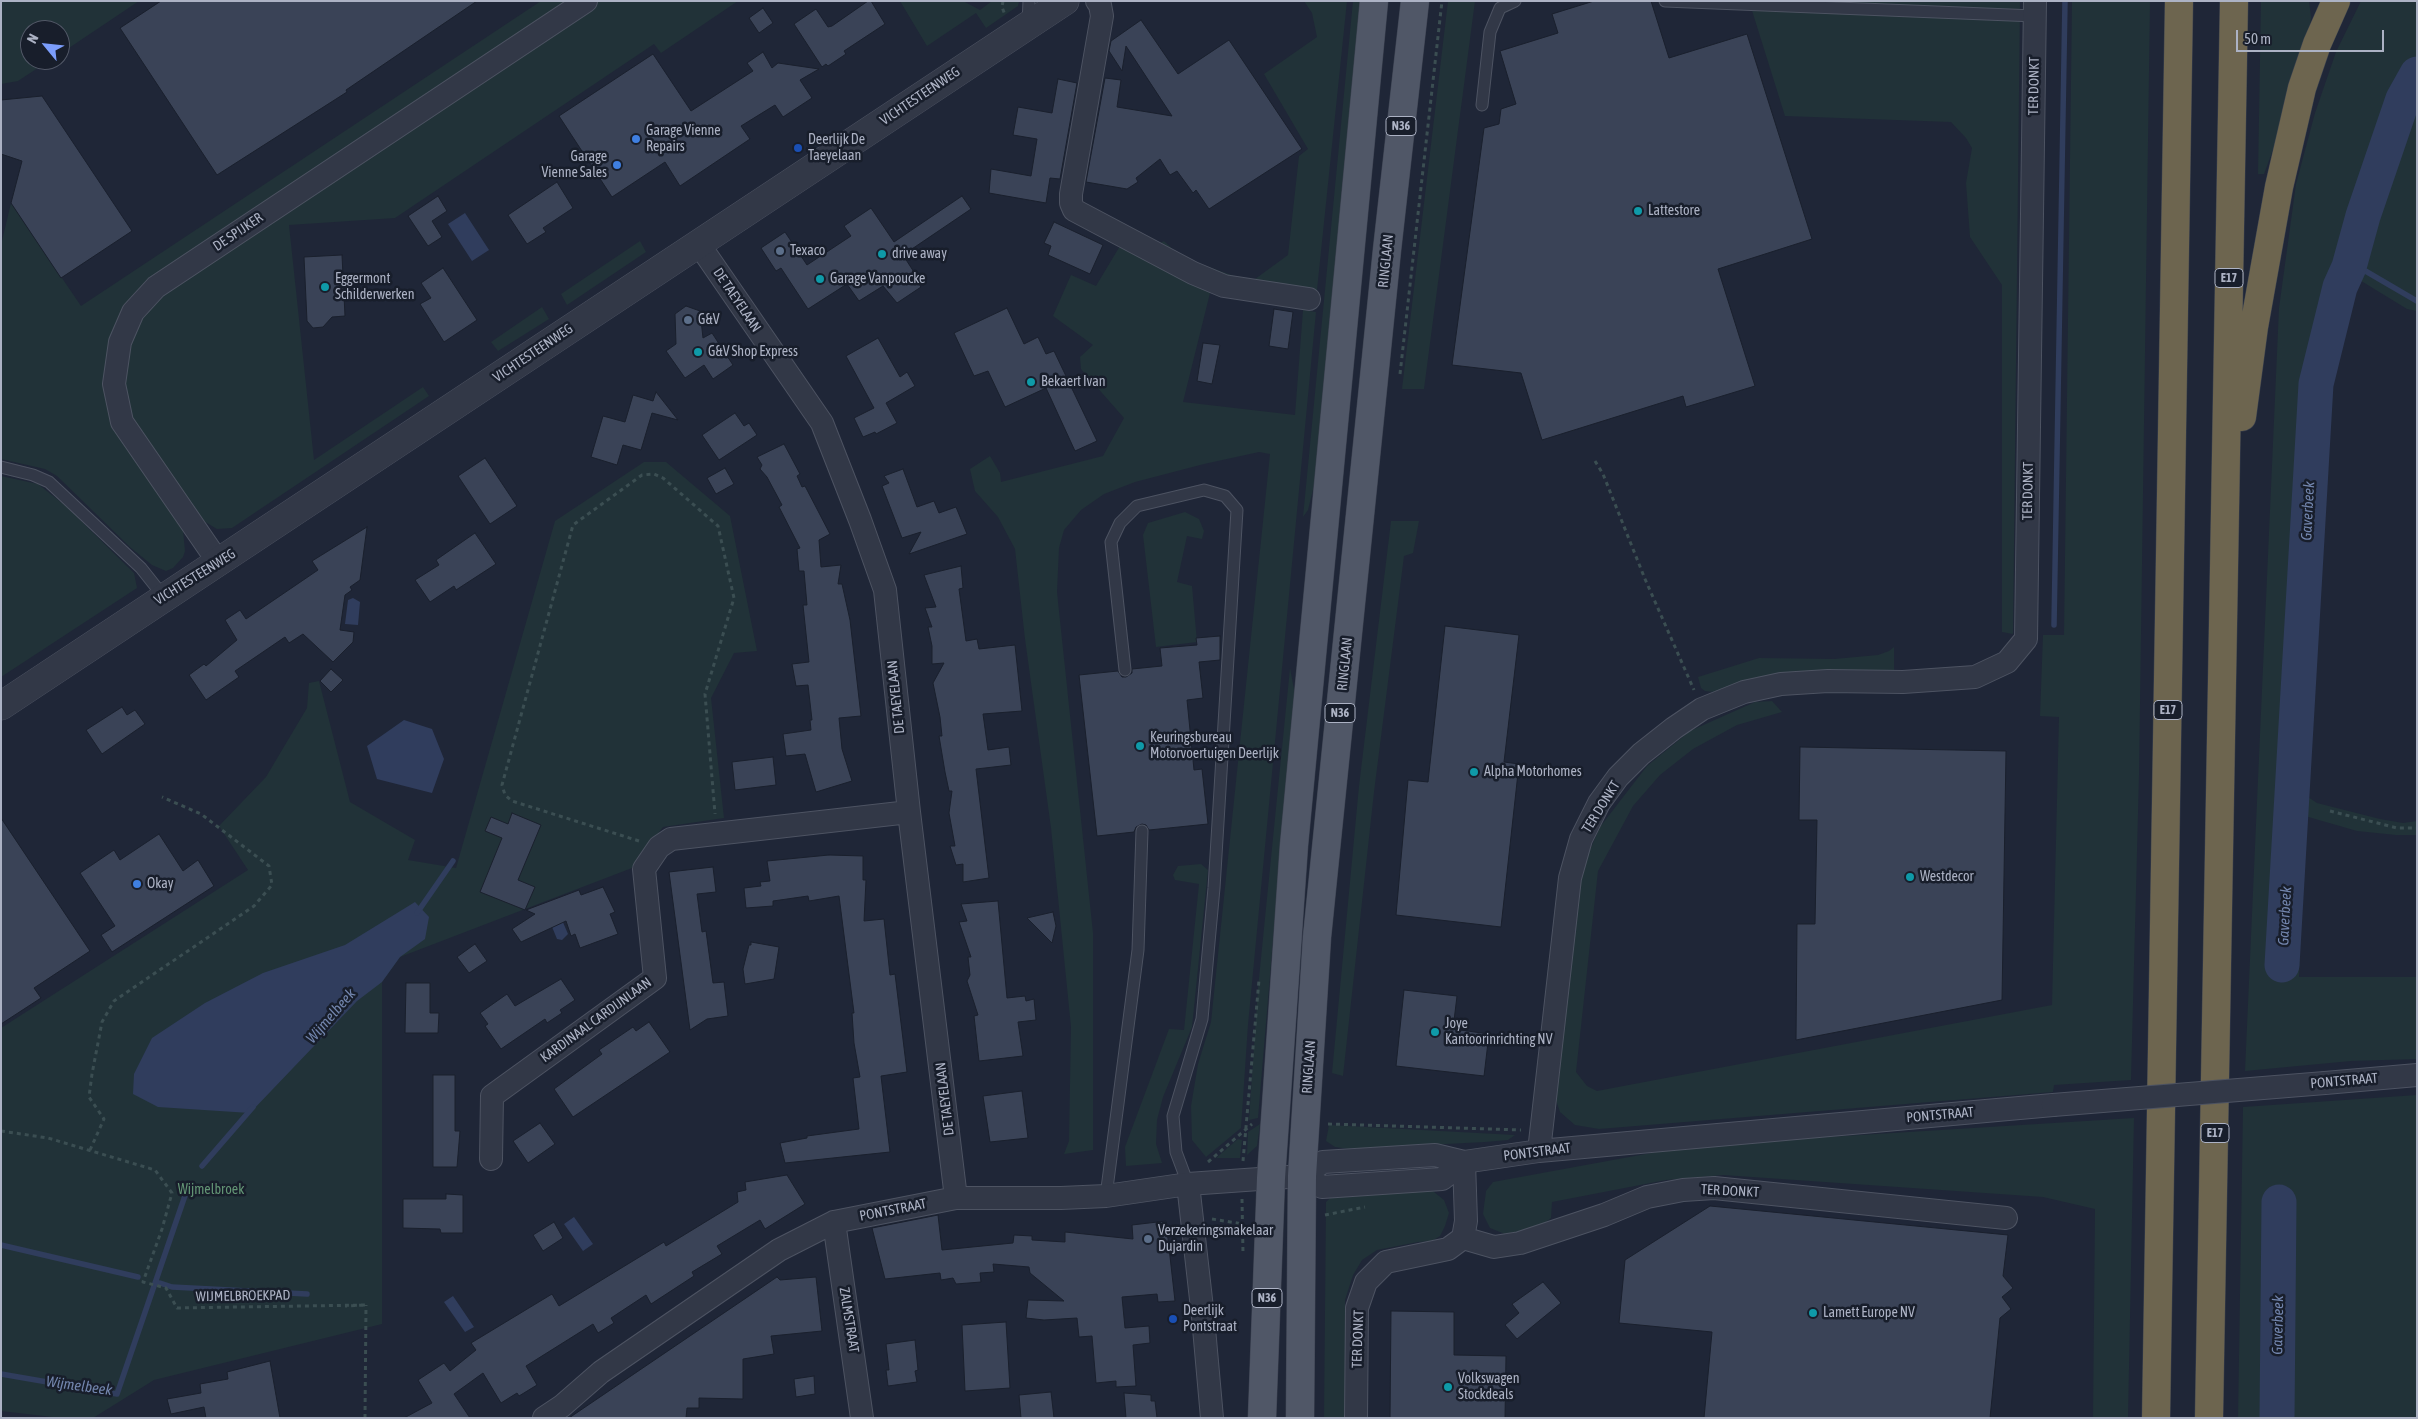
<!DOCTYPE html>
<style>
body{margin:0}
#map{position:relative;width:2418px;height:1419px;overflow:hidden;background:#1f2637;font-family:"Asap Condensed",sans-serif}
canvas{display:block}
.frame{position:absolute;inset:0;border:2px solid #acb2c4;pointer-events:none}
.north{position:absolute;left:20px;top:20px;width:50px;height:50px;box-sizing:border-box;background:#181e2b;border:1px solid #535968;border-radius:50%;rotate:298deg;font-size:14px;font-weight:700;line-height:20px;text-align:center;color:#acb2c4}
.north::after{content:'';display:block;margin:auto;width:18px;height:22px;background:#7b9dfb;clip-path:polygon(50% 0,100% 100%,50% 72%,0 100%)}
.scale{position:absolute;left:2236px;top:30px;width:148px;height:22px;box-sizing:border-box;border:2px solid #acb2c4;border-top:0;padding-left:6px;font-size:15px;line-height:18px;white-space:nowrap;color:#acb2c4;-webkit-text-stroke:4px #181e2b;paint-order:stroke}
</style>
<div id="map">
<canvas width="2418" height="1419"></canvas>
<div class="frame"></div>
<div class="north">N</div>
<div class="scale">50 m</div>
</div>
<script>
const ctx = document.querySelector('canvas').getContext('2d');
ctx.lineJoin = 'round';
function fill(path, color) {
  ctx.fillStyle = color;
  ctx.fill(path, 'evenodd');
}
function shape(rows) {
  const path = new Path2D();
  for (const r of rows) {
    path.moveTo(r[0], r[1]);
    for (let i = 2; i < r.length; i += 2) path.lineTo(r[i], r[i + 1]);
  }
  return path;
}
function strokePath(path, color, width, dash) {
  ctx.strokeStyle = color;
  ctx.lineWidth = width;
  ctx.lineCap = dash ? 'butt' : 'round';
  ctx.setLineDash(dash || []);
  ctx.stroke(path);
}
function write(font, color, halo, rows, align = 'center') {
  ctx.font = font + ' "Asap Condensed",sans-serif';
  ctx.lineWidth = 5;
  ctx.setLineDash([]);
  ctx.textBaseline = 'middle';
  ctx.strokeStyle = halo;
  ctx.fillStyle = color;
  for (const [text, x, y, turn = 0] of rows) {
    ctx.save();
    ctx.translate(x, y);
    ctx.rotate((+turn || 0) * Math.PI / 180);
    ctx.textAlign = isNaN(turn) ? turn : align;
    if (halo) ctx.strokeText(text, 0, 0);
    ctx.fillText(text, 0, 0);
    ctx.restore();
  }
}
fill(shape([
 [1,1,139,1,60,54,60,30,30,30,30,60,50,60,18,81,1,84],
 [541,1,738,1,661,53,654,44,395,218,289,225,314,460,423,387,429,396,232,528,217,529,197,517,183,530,185,551,183,557,173,568,166,571,152,565,131,548,57,476,45,469,1,459,1,245,11,203,81,306],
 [900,1,963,1,980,10,992,1,1019,1,1018,6,986,28,976,13,927,46],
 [1304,1,1347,1,1317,290,1240,285,1151,247,1164,241,1181,257,1251,282,1288,255,1299,156,1308,149,1264,74,1317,37,1312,13],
 [1353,1,1363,1,1315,482,1308,510,1303,517],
 [1448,1,1475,1,1424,389,1402,389],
 [1749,1,2020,1,2013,634,2002,632,2002,285,1970,237,1966,183,1972,148,1966,138,1951,122,1785,116],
 [2072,1,2150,1,2139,775,2131,1080,2054,1085,2053,1092,1599,1129,1575,1125,1560,1112,1556,1100,1580,880,1586,859,1600,827,1647,766,1690,731,1755,702,1772,701,1782,712,1737,725,1693,749,1660,775,1633,806,1598,871,1576,1072,1587,1086,1597,1091,2052,1005,2059,717,2040,716,2043,635,2064,635],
 [2261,1,2309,1,2311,17,2310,28,2278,136,2264,174,2258,174],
 [2361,1,2417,1,2417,311,2407,309,2358,279,2340,305,2328,362,2312,553,2299,785,2305,795,2317,803,2380,819,2403,823,2417,821,2417,835,2396,835,2357,831,2305,816,2299,977,2417,977,2417,1059,2351,1061,2245,1071,2279,308,2296,184,2315,113,2336,52],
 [640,241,646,252,567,305,561,294],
 [1123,241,1212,285,1183,402,1295,415,1303,310,1316,312,1248,1025,1241,1128,1206,1157,1192,1140,1191,1106,1198,1064,1211,1022,1270,454,1259,452,1204,464,1135,482,1104,494,1081,510,1064,530,1059,548,1057,592,1093,933,1093,1150,1064,1154,1069,1141,1071,1027,1051,828,1025,639,1015,549,998,517,975,491,970,469,990,456,1000,473,1001,482,1103,456,1124,418,1081,369,1080,357,1093,345,1053,316,1071,275,1096,286],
 [542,307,549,319,498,351,491,342],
 [644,462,666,462,730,516,757,651,734,653,711,698,724,818,663,827,632,868,400,957,382,982,382,1324,154,1380,93,1418,61,1418,1,1411,1,1028,248,870,219,826,266,777,307,708,309,683,319,681,350,802,415,840,408,860,456,868,555,521],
 [1,476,38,484,67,507,134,573,137,588,1,677],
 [1185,512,1199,519,1204,531,1202,539,1187,536,1177,582,1192,586,1197,642,1156,647,1143,535,1148,523],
 [1391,521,1419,521,1413,553,1404,556,1374,792,1343,1076,1332,1073,1359,786],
 [1894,647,1894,673,1754,678,1714,692,1705,691,1701,688,1698,677,1759,658,1834,659,1878,655,1889,651],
 [1290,668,1296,700,1274,928,1258,1118,1249,1120,1258,988],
 [1201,864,1208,870,1192,1027,1163,1097,1157,1120,1156,1144,1162,1163,1126,1166,1125,1147,1169,1029,1184,1030,1199,884,1175,880,1173,875,1178,866],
 [2417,1095,2417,1418,2238,1418,2243,1107],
 [2134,1118,2128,1418,2093,1418,2095,1209,2043,1197,1723,1175,1666,1180,1552,1202,1551,1218,1539,1228,1505,1234,1490,1228,1483,1214,1486,1191,1493,1182,1662,1151,1764,1141],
 [1260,1124,1257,1146,1247,1155,1248,1132],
 [1329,1125,1515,1135,1508,1140,1485,1142,1349,1149,1335,1147,1326,1141],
 [1238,1139,1242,1140,1240,1158,1216,1158],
 [1429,1188,1444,1200,1449,1213,1445,1226,1440,1236,1432,1241,1418,1242,1377,1250,1362,1260,1353,1275,1345,1300,1346,1418,1324,1418,1326,1202,1331,1197]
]), '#213238');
fill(shape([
 [465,213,489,250,472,261,448,224],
 [353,598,360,602,358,625,345,624,348,600],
 [404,720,432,729,444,759,432,793,377,779,367,746],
 [415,902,429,917,425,939,400,957,382,982,357,1001,250,1113,158,1107,133,1094,134,1074,152,1038,205,1003,263,973,345,945],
 [559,913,568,934,562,940,557,939,548,917],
 [574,1217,593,1244,583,1251,564,1224],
 [453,1296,474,1327,465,1332,444,1302]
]), '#303d5d');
strokePath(shape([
 [2349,267,2362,269,2417,301],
 [2054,625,2065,1],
 [417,913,453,861],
 [202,1166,253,1107],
 [1,1245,138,1277],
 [160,1283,172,1287,307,1294],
 [1,1374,117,1394,189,1184]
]), '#303d5d', 5.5);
strokePath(shape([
 [2282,965,2316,384,2340,287,2349,267,2363,216,2403,99,2417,74],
 [2277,1418,2279,1202]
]), '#303d5d', 35);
const building = shape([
 [161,1,477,1,346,90,347,92,217,175,120,28,161,1],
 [868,1,871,1,885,24,844,51,846,54,828,66,826,64,822,67,794,24,816,9,828,27,832,26,868,1],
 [1594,1,1651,1,1669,58,1747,34,1812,239,1718,269,1755,386,1686,407,1683,396,1542,440,1521,373,1452,365,1484,128,1499,124,1501,109,1516,104,1500,51,1558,33,1552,14,1594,1],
 [763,8,773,23,759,33,749,18,763,8],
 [1141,20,1178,74,1229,40,1302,149,1209,209,1196,190,1193,193,1177,171,1170,175,1160,159,1136,178,1138,182,1127,189,1086,182,1105,78,1121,80,1117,107,1172,116,1126,46,1122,71,1109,51,1111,41,1141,20],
 [763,52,772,68,778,63,819,69,800,80,812,98,783,117,775,105,741,126,750,139,680,186,665,162,612,197,559,116,653,54,691,111,753,71,747,63,763,52],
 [1058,79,1077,83,1060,179,1050,178,1046,203,989,193,991,169,1031,176,1037,139,1013,135,1018,107,1052,113,1058,79],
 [42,96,132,231,61,278,11,203,22,161,1,154,1,100,42,96],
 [557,182,573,208,543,228,546,232,527,244,508,215,557,182],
 [438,196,447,211,432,221,442,237,428,246,408,216,438,196],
 [962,196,971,209,903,255,921,283,919,284,921,287,897,303,883,286,859,301,847,284,808,309,781,268,776,271,761,248,785,232,807,265,851,236,844,226,871,208,894,242,962,196],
 [1054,222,1103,245,1090,274,1048,255,1051,246,1044,243,1054,222],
 [342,255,345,316,332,317,323,327,313,328,307,321,304,257,342,255],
 [443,268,477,320,444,342,420,304,431,298,421,283,443,268],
 [686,306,700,311,703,338,712,333,733,365,713,379,704,365,685,378,666,351,676,344,675,314,686,306],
 [1007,308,1024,344,1038,337,1046,354,1054,351,1097,441,1075,451,1046,388,1005,407,988,371,974,376,954,333,1007,308],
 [1274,309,1293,312,1288,349,1269,346,1274,309],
 [878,338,900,377,907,372,915,386,886,403,897,423,876,434,875,432,863,437,854,418,874,408,846,356,878,338],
 [1203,343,1220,345,1212,384,1197,381,1203,343],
 [656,392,678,420,652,413,641,450,623,445,617,465,591,457,603,416,625,422,633,395,653,401,656,392],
 [735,413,744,426,749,423,757,435,719,460,702,435,735,413],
 [784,444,800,474,797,476,802,487,805,486,830,534,819,540,821,567,841,565,838,584,842,584,850,620,861,716,839,718,842,749,852,781,816,792,805,754,786,756,783,734,811,730,810,720,812,720,808,685,796,686,792,664,809,662,803,605,807,605,804,571,799,571,797,549,800,548,779,507,782,505,767,477,760,469,762,465,757,457,784,444],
 [485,458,517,506,490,524,458,476,485,458],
 [725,468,734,484,716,494,707,478,725,468],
 [903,469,917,507,934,501,939,513,956,507,967,534,909,554,921,532,902,538,882,486,889,483,884,476,903,469],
 [367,527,360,580,350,587,352,590,345,595,340,630,354,632,353,642,333,662,303,634,289,643,285,637,235,671,239,677,206,700,189,675,204,664,206,666,237,640,225,620,240,610,246,619,318,570,312,561,367,527],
 [475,533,496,564,456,590,454,586,430,602,415,580,439,565,436,560,475,533],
 [961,566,963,588,959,589,966,641,977,639,979,649,1015,645,1022,711,983,714,988,750,1009,747,1011,765,976,769,989,878,963,882,963,864,956,865,950,846,955,846,949,813,952,791,949,791,945,772,939,736,942,736,940,717,933,683,944,663,932,664,932,646,928,627,932,627,925,608,936,607,924,575,961,566],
 [1445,626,1519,635,1504,762,1519,764,1501,927,1396,915,1408,780,1428,782,1445,626],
 [1220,636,1220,660,1199,662,1203,698,1187,700,1194,770,1202,769,1208,824,1149,830,1146,825,1142,824,1136,827,1134,832,1097,836,1079,675,1118,671,1122,677,1126,677,1132,673,1132,669,1162,666,1160,648,1197,645,1196,638,1220,636],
 [331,669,343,680,331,692,320,681,331,669],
 [122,707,127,715,135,710,145,724,102,754,86,730,122,707],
 [1800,747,2006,751,2002,1000,1796,1040,1797,924,1815,924,1817,820,1799,820,1800,747],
 [773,757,776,785,735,790,732,762,773,757],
 [512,813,541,825,518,880,535,887,525,910,480,892,502,838,485,831,491,817,508,824,512,813],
 [1,818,90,951,34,988,41,998,1,1024,1,818],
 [159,834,183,871,198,860,214,886,112,952,101,935,115,926,80,873,114,850,120,860,159,834],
 [829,855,863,856,863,880,866,880,864,921,884,919,890,975,895,974,907,1072,881,1076,890,1152,785,1163,780,1143,807,1138,807,1136,859,1129,853,1078,860,1077,854,1043,852,1013,854,1013,839,896,809,901,808,896,773,901,773,906,746,908,744,888,761,886,760,882,770,881,767,861,829,855],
 [713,867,716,892,697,894,702,932,706,931,713,983,724,982,728,1016,707,1019,690,1030,669,872,713,867],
 [603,887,615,912,610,914,618,934,580,948,575,934,571,936,566,921,521,942,512,929,535,914,526,910,579,890,581,895,603,887],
 [998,901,1007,998,1025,996,1026,1001,1034,999,1036,1020,1018,1022,1023,1056,979,1061,974,1016,978,1015,967,981,970,975,968,957,971,957,959,922,967,921,961,904,998,901],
 [1053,912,1056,926,1052,943,1027,918,1053,912],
 [751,942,779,947,774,979,745,984,743,969,749,945,751,945,751,942],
 [475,944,487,961,469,973,457,957,475,944],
 [561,979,575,1000,560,1010,562,1013,547,1023,545,1019,501,1049,485,1026,488,1024,480,1013,507,994,515,1006,561,979],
 [406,983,430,983,430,1013,439,1013,438,1033,405,1033,406,983],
 [1404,990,1457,996,1453,1029,1489,1034,1484,1076,1396,1066,1404,990],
 [649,1022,670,1052,573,1117,554,1089,602,1054,599,1050,633,1027,636,1031,649,1022],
 [433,1075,455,1075,455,1131,460,1131,457,1167,433,1167,433,1075],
 [1022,1091,1028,1138,990,1142,983,1096,1022,1091],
 [540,1123,555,1144,528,1163,513,1141,540,1123],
 [787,1175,805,1204,765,1229,760,1220,717,1246,722,1254,692,1272,694,1276,651,1304,646,1295,611,1318,614,1323,598,1333,593,1324,526,1366,537,1385,519,1396,517,1393,501,1403,483,1373,454,1394,470,1418,404,1418,432,1403,418,1380,444,1363,450,1371,476,1350,471,1343,552,1294,559,1306,664,1242,666,1246,738,1202,737,1192,746,1190,745,1182,787,1175],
 [446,1194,463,1195,463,1233,441,1233,440,1229,403,1228,403,1199,446,1199,446,1194],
 [1710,1206,2008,1235,2003,1276,2013,1288,2002,1297,2011,1309,2000,1318,1990,1418,1704,1418,1712,1332,1619,1323,1625,1260,1710,1206],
 [938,1215,942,1250,1013,1243,1014,1235,1032,1236,1032,1240,1065,1242,1065,1232,1133,1239,1132,1225,1166,1221,1175,1301,1158,1302,1157,1294,1122,1297,1125,1328,1149,1326,1150,1343,1133,1345,1136,1386,1116,1387,1116,1381,1096,1383,1092,1336,1079,1337,1077,1318,1044,1320,1026,1318,1028,1300,1064,1301,1030,1273,1029,1267,993,1264,994,1272,980,1273,981,1282,956,1284,953,1278,941,1280,940,1273,885,1279,872,1228,938,1215],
 [554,1222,563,1238,543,1251,533,1235,554,1222],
 [777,1277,780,1280,816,1277,822,1331,771,1336,774,1354,743,1359,743,1399,699,1398,699,1408,687,1408,686,1418,569,1418,777,1277],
 [1543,1282,1561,1303,1517,1339,1505,1325,1519,1313,1512,1304,1543,1282],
 [1391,1311,1454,1312,1454,1355,1506,1356,1505,1418,1390,1418,1391,1311],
 [1006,1322,1010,1388,965,1391,962,1325,1006,1322],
 [915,1340,918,1370,915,1371,917,1382,888,1386,886,1370,889,1370,886,1344,915,1340],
 [270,1361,280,1418,206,1418,204,1407,171,1414,167,1399,201,1393,200,1384,228,1379,227,1372,270,1361],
 [814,1376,815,1394,796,1397,794,1379,814,1376],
 [1051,1392,1054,1418,1021,1418,1019,1395,1051,1392],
 [1124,1393,1151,1395,1151,1401,1155,1401,1157,1418,1126,1418,1124,1393]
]);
fill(building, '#3a4357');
strokePath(building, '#1a202d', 1);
const service = shape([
 [1665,1,2035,16],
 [1028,23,1029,1],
 [1482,105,1490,32,1500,8,1515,1],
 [1,467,33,475,49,482,141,568,164,597],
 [1125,670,1111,542,1120,523,1137,506,1204,490,1225,496,1237,510,1214,888,1202,1019,1173,1116,1176,1152,1188,1184],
 [1106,1196,1138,950,1142,831]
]);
const minor = shape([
 [1097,1,1100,5,1102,16,1071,194,1071,203,1074,210,1193,273,1224,286,1309,299],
 [698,243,822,423,860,520,885,590,909,812,956,1198],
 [219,563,122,422,114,384,120,342,133,312,156,287,586,1],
 [2325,1083,2417,1075],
 [1539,1151,1570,878,1581,839,1599,803,1618,777,1641,754,1674,728,1702,709,1744,692,1781,684,1828,681,1903,682,1975,677,2007,662,2026,639,2035,1],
 [491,1159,492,1096,655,978,644,869,659,847,671,839,909,812],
 [1302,1176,1322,1187,1442,1179,1464,1162],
 [1188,1184,1203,1317,1212,1418],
 [834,1222,862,1418],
 [1463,1238,1494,1247,1520,1243,1604,1215,1647,1197,1683,1190,1714,1188,2006,1218],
 [544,1418,562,1406,601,1372,779,1250,834,1222,956,1198,1061,1198,1106,1196,1188,1184,1302,1176,1323,1162,1435,1155,1464,1162,1539,1151,2053,1105],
 [1356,1418,1357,1308,1366,1282,1386,1262,1448,1249,1463,1238,1466,1221,1464,1162]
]);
const tertiary = shape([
 [1,706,1065,1]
]);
const primary = shape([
 [1262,1418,1271,1178,1294,845,1374,1],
 [1300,1418,1302,1176,1317,937,1387,250,1415,1]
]);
const motorway = shape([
 [2242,417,2254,327,2279,187,2302,88,2317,44,2336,1],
 [2156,1418,2179,1],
 [2209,1418,2234,1]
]);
strokePath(service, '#4d5362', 13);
strokePath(minor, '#4d5362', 24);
strokePath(tertiary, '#4d5362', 29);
strokePath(primary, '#3c4251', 29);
strokePath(motorway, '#3a404e', 29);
strokePath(shape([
 [1003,1,1002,7,1005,15],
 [1400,374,1442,1],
 [1595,461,1603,474,1645,579,1694,690],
 [2330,811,2397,828,2417,828],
 [639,841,512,801,505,795,502,785,573,525,642,475,654,474,663,478,718,526,734,598,705,694,715,814],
 [1328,1124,1521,1130],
 [1,1131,48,1138,155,1170,172,1193,162,1229,143,1282,166,1288,177,1308,366,1305,345,1306],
 [90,1150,104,1119,89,1097,92,1074,102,1022,114,1001,254,906,272,885,269,866,201,814,162,797],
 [1243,1161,1259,980],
 [1208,1162,1252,1124],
 [1242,1199,1243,1253],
 [1325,1215,1365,1207],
 [1212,1219,1243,1224],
 [365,1418,366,1305]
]), '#3b4e52', 3, [4, 4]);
strokePath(service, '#323847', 11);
strokePath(minor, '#323847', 22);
strokePath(tertiary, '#323847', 28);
strokePath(primary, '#505767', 28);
strokePath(motorway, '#6d654f', 28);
const minorBridge = shape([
 [2053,1105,2325,1083]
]);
strokePath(minorBridge, '#4d5362', 24, []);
strokePath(minorBridge, '#323847', 22);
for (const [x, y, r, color] of [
 [636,139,5,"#3f7fe0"],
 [798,148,5,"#1a4fb4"],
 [617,165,5,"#3f7fe0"],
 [1638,211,5,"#0f9aa8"],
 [780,251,5,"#5c6f8a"],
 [882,254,5,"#0f9aa8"],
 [820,279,5,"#0f9aa8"],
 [325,287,5,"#0f9aa8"],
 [688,320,5,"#5c6f8a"],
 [698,352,5,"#0f9aa8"],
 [1031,382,5,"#0f9aa8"],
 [1140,746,5,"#0f9aa8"],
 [1474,772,5,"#0f9aa8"],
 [1910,877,5,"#0f9aa8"],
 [137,884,5,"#3f7fe0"],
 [1435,1032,5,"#0f9aa8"],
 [1148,1239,5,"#5c6f8a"],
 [1813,1313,5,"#0f9aa8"],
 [1173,1319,5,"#1a4fb4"],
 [1448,1387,5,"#0f9aa8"]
]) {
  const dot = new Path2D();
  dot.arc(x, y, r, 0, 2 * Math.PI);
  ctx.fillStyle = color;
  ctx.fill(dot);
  strokePath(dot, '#181e2b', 2);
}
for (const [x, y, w] of [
 [1401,126,30],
 [2229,278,28],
 [2168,710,28],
 [1340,713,30],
 [2215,1133,28],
 [1267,1298,30]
]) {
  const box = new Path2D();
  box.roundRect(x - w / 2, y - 9.5, w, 19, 4);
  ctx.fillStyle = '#181e2b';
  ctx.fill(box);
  strokePath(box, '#acb2c4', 1);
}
write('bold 12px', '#acb2c4', null, [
 ["N36",1401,126],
 ["E17",2229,278],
 ["E17",2168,710],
 ["N36",1340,713],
 ["E17",2215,1133],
 ["N36",1267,1298]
]);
write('14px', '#acb2c4', '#181e2b', [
 ["TER DONKT",2034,86,-89],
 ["VICHTESTEENWEG",920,96,-34],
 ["DE SPIJKER",238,232,-34],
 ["RINGLAAN",1386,261,-84],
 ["DE TAEYELAAN",737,300,56],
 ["VICHTESTEENWEG",533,353,-34],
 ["TER DONKT",2028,491,-89],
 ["VICHTESTEENWEG",195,577,-32],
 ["RINGLAAN",1345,664,-84],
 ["DE TAEYELAAN",896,697,-96],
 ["TER DONKT",1601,807,-58],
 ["KARDINAAL CARDIJNLAAN",596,1020,-36],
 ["RINGLAAN",1309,1067,-86],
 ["PONTSTRAAT",2344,1081,-5],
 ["DE TAEYELAAN",945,1099,-97],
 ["PONTSTRAAT",1940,1115,-5],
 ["PONTSTRAAT",1537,1152,-7],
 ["TER DONKT",1730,1191,3],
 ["PONTSTRAAT",893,1210,-11],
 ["WIJMELBROEKPAD",243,1296,-1],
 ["ZALMSTRAAT",849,1320,81],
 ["TER DONKT",1358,1339,-88]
]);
write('14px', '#acb2c4', '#181e2b', [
 ["Garage Vienne",646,131],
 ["Repairs",646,147],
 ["Deerlijk De",808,140],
 ["Taeyelaan",808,156],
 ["Garage",607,157,"right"],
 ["Vienne Sales",607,173,"right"],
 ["Lattestore",1648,211],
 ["Texaco",790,251],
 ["drive away",892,254],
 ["Eggermont",335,279],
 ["Schilderwerken",335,295],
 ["Garage Vanpoucke",830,279],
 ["G&V",698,320],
 ["G&V Shop Express",708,352],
 ["Bekaert Ivan",1041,382],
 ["Keuringsbureau",1150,738],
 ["Motorvoertuigen Deerlijk",1150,754],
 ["Alpha Motorhomes",1484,772],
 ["Westdecor",1920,877],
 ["Okay",147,884],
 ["Joye",1445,1024],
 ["Kantoorinrichting NV",1445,1040],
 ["Verzekeringsmakelaar",1158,1231],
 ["Dujardin",1158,1247],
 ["Deerlijk",1183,1311],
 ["Pontstraat",1183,1327],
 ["Lamett Europe NV",1823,1313],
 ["Volkswagen",1458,1379],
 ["Stockdeals",1458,1395]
], 'left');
write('14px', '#639575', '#181e2b', [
 ["Wijmelbroek",211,1190]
]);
write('italic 15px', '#7386ae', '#181e2b', [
 ["Gaverbeek",2308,511,-87],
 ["Gaverbeek",2285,916,-87],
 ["Wijmelbeek",331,1016,-49],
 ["Gaverbeek",2278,1325,-89],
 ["Wijmelbeek",79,1386,8]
]);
</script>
